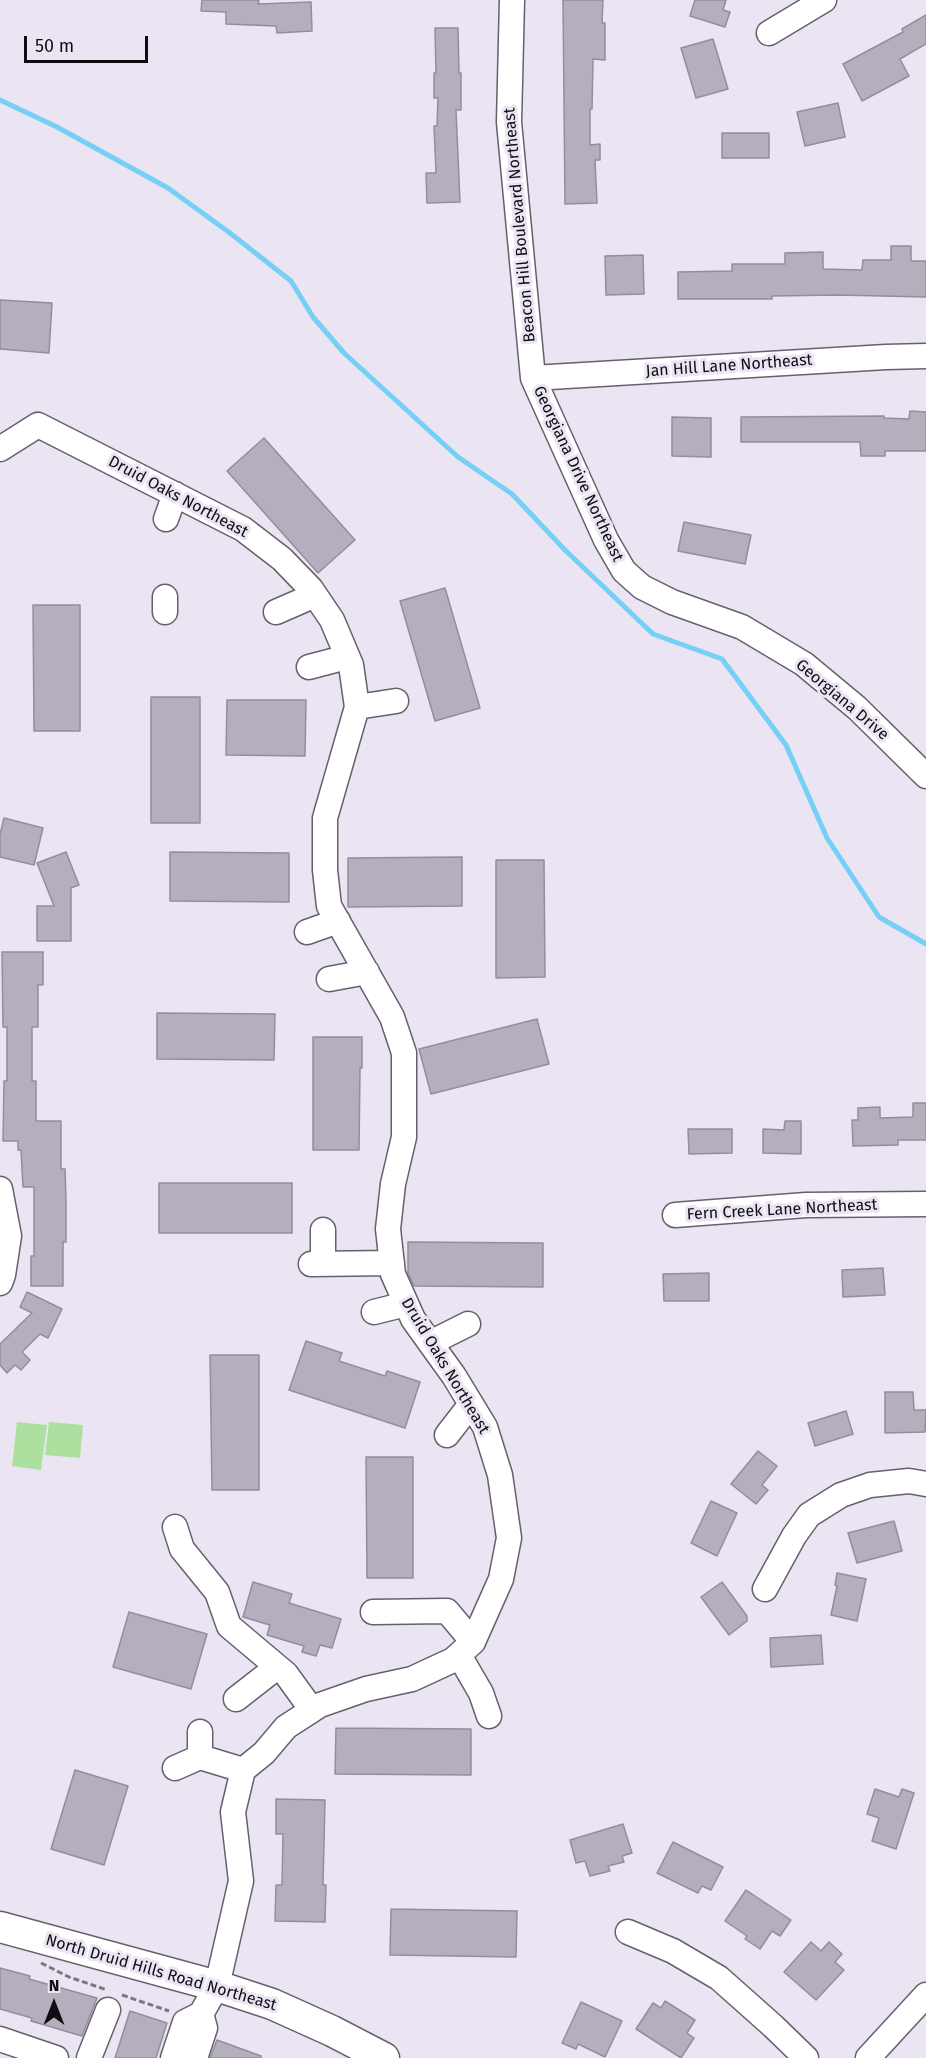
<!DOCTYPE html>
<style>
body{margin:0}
#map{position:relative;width:926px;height:2058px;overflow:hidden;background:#ebe4f3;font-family:"Fira Sans",sans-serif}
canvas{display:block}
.north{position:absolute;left:24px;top:1974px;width:60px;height:60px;-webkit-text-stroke:4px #ebe4f3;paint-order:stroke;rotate:0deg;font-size:16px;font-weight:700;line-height:24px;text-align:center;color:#0f0d12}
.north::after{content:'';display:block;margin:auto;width:21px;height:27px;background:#0f0d12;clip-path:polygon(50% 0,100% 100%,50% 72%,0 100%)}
.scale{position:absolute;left:24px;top:36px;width:124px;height:27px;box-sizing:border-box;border:3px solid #0f0d12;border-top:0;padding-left:8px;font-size:18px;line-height:21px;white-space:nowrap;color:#0f0d12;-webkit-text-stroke:4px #ebe4f3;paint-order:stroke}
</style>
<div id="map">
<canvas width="926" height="2058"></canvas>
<div class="north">N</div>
<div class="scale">50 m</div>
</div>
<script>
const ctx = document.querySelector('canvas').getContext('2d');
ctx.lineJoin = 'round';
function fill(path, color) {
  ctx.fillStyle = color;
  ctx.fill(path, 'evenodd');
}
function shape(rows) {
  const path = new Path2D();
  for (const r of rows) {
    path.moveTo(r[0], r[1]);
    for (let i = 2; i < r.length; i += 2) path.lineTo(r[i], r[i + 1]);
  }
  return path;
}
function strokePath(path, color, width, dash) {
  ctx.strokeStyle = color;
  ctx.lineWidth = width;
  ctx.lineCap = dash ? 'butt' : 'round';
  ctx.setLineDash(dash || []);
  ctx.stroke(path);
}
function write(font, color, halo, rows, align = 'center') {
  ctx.font = font + ' "Fira Sans",sans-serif';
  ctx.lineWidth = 6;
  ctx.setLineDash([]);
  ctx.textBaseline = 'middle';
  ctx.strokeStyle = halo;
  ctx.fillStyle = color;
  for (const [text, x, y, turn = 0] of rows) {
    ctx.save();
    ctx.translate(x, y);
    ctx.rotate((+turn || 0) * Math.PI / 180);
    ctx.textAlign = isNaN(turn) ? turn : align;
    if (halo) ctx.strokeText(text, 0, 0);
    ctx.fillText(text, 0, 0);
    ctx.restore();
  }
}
fill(shape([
 [17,1422,47,1425,41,1470,12,1466],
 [49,1422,83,1425,80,1458,45,1455]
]), '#ade09e');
strokePath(shape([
 [0,100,57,127,168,188,230,233,291,281,313,317,344,353,458,457,512,494,565,550,653,634,722,659,786,745,827,838,879,917,926,944]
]), '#76d0f5', 5);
const building = shape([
 [202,0,259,0,258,4,311,2,312,31,277,33,276,26,226,24,226,12,201,11,202,0],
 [563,0,603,0,602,23,605,23,605,60,593,59,592,109,590,109,590,145,600,144,600,160,595,160,597,203,565,204,563,0],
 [695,0,726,0,723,10,730,12,725,27,690,16,695,0],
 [926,15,926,44,900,59,909,76,862,101,843,64,903,32,902,29,926,15],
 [435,28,458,28,459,73,461,73,461,110,456,110,460,202,427,203,426,173,436,173,434,126,437,126,438,98,434,98,434,73,436,73,435,28],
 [713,39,728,89,696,98,681,48,713,39],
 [838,103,845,137,805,146,797,112,838,103],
 [722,133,769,133,769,158,722,158,722,133],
 [891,246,911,246,911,261,926,261,926,297,838,295,772,296,772,299,678,299,678,272,732,271,732,264,785,264,785,253,823,252,823,269,862,270,863,260,891,260,891,246],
 [643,255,644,294,606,295,605,256,643,255],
 [0,300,52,303,49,353,0,349,0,300],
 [910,411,926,412,926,451,885,451,885,456,861,456,860,442,741,442,741,417,884,416,884,418,909,419,910,411],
 [672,417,711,418,711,457,672,456,672,417],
 [264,438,355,540,318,573,227,471,264,438],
 [684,522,751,535,745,564,678,551,684,522],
 [445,588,480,708,435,721,400,601,445,588],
 [33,605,80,605,80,731,34,731,33,605],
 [151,697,200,697,200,823,151,823,151,697],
 [227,700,306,700,305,756,226,755,227,700],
 [4,818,43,828,34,865,0,857,0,835,4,818],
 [66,852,79,885,71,888,71,941,37,941,37,906,54,906,37,863,66,852],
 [170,852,289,853,289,902,170,901,170,852],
 [462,857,462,906,348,907,348,858,462,857],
 [496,860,544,860,545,977,496,978,496,860],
 [2,952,43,952,43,985,38,985,38,1027,32,1027,32,1081,36,1081,36,1121,61,1121,61,1169,65,1169,66,1199,66,1242,63,1242,63,1286,31,1286,31,1256,34,1256,34,1187,23,1187,21,1150,18,1150,18,1141,3,1141,4,1081,7,1081,7,1027,3,1027,2,952],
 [157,1013,275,1014,274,1060,157,1059,157,1013],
 [537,1019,549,1064,431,1094,419,1049,537,1019],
 [313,1037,362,1037,362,1068,360,1068,359,1150,313,1150,313,1037],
 [913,1103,926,1103,926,1140,898,1140,898,1145,853,1146,852,1120,858,1120,858,1108,880,1107,880,1118,913,1117,913,1103],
 [785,1121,801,1121,801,1154,763,1153,763,1129,784,1130,785,1121],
 [688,1129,732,1129,732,1153,689,1154,688,1129],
 [159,1183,292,1183,292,1233,159,1233,159,1183],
 [408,1242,543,1243,543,1287,414,1286,408,1273,408,1242],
 [883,1268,885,1295,843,1297,842,1270,883,1268],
 [709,1273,709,1301,664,1301,663,1274,709,1273],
 [27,1292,62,1309,48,1338,40,1334,22,1352,30,1360,21,1370,15,1365,7,1373,0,1365,0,1344,32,1313,20,1307,27,1292],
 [306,1341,342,1353,339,1361,385,1376,387,1371,420,1382,405,1428,289,1390,306,1341],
 [210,1355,259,1355,259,1490,212,1490,210,1355],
 [885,1392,913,1392,914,1410,926,1410,925,1432,885,1433,885,1392],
 [846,1411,853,1434,815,1446,808,1423,846,1411],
 [758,1451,777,1466,762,1485,768,1490,756,1504,731,1484,758,1451],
 [366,1457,413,1457,413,1578,367,1578,366,1457],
 [711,1501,737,1513,717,1556,691,1543,711,1501],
 [894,1521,902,1551,857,1563,848,1533,894,1521],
 [837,1573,866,1579,857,1621,831,1615,837,1586,835,1585,837,1573],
 [253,1582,292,1594,289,1603,341,1619,332,1648,320,1645,316,1656,302,1652,304,1646,267,1635,270,1625,243,1617,253,1582],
 [722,1582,747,1616,747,1621,729,1635,701,1597,722,1582],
 [129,1612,207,1634,191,1689,113,1667,129,1612],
 [821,1635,823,1664,771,1667,770,1638,821,1635],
 [336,1728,471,1729,471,1775,335,1774,336,1728],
 [75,1770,128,1786,104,1865,51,1849,75,1770],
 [875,1789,899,1797,902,1789,914,1793,896,1849,872,1841,879,1818,867,1814,875,1789],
 [276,1799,325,1800,323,1885,326,1885,325,1922,275,1921,276,1885,282,1885,283,1834,276,1834,276,1799],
 [623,1824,632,1853,622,1856,624,1862,608,1866,610,1871,590,1876,585,1861,576,1863,570,1840,623,1824],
 [673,1842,723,1867,711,1890,702,1886,698,1893,657,1873,673,1842],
 [746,1890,791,1920,780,1936,772,1931,760,1949,745,1939,747,1936,725,1921,746,1890],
 [391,1909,517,1911,516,1957,390,1955,391,1909],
 [811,1942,821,1951,829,1942,842,1954,835,1962,844,1970,816,2000,784,1972,811,1942],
 [0,1968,30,1976,29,1979,97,1998,82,2036,31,2021,32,2018,0,2009,0,1968],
 [665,2001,695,2020,687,2033,694,2038,681,2058,636,2029,653,2003,661,2008,665,2001],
 [581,2002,622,2021,605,2057,578,2044,576,2049,562,2043,581,2002],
 [130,2011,167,2023,156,2058,115,2058,130,2011],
 [217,2040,261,2056,261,2058,210,2058,217,2040]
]);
fill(building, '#b5aebd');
strokePath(building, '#948d9b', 1.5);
const minor = shape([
 [512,0,509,122,533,378,606,540,624,571,642,587,672,602,742,627,804,664,857,708,926,776],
 [769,33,824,0],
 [533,378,886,357,926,356],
 [0,449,38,425,243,529,282,559,311,589,332,620,351,665,357,707,325,818,325,870,329,906,392,1017,404,1053,404,1137,393,1184,388,1229,393,1274,413,1319,454,1376,485,1427,500,1475,509,1538,501,1579,473,1642,453,1660,412,1679,366,1689,320,1705,286,1727,264,1753,243,1770,233,1812,241,1881,217,1986,201,2014,185,2022,173,2058],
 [166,519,175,494],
 [165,612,165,597],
 [276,612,315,595],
 [309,667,347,657],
 [357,707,396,701],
 [307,932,338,921],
 [329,979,367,972],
 [0,1189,9,1236,3,1275,0,1283],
 [675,1215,806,1205,926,1204],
 [311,1264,392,1263],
 [323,1264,323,1230],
 [374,1312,406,1304],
 [430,1343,468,1324],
 [447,1435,471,1404],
 [175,1527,182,1549,217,1592,229,1626,286,1674,312,1710],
 [765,1589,794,1536,809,1515,841,1495,870,1485,909,1481,926,1484],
 [373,1612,447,1611,473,1642],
 [459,1655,481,1693,489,1716],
 [236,1699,277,1667],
 [200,1732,200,1757,243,1770],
 [175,1768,200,1757],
 [628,1932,673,1951,719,1978,773,2026,806,2058],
 [0,2039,56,2058],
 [89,2058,108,2010],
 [195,2058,205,2028,201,2014],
 [868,2058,926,1995]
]);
const major = shape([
 [0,1927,217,1986,272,2004,332,2031,384,2058]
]);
strokePath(minor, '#66606d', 27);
strokePath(major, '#66606d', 33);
strokePath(shape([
 [41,1963,69,1977,107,1990],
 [122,1995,169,2011]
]), '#7c7882', 3, [6, 3]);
strokePath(minor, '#fff', 24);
strokePath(major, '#fff', 30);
write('16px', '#0f0d12', '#ebe4f3', [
 ["Beacon Hill Boulevard Northeast",520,225,-95],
 ["Jan Hill Lane Northeast",729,366,-4],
 ["Georgiana Drive Northeast",578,474,65],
 ["Druid Oaks Northeast",178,497,28],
 ["Georgiana Drive",842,700,40],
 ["Fern Creek Lane Northeast",782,1210,-3],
 ["Druid Oaks Northeast",445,1366,59],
 ["North Druid Hills Road Northeast",161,1973,16]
]);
</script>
